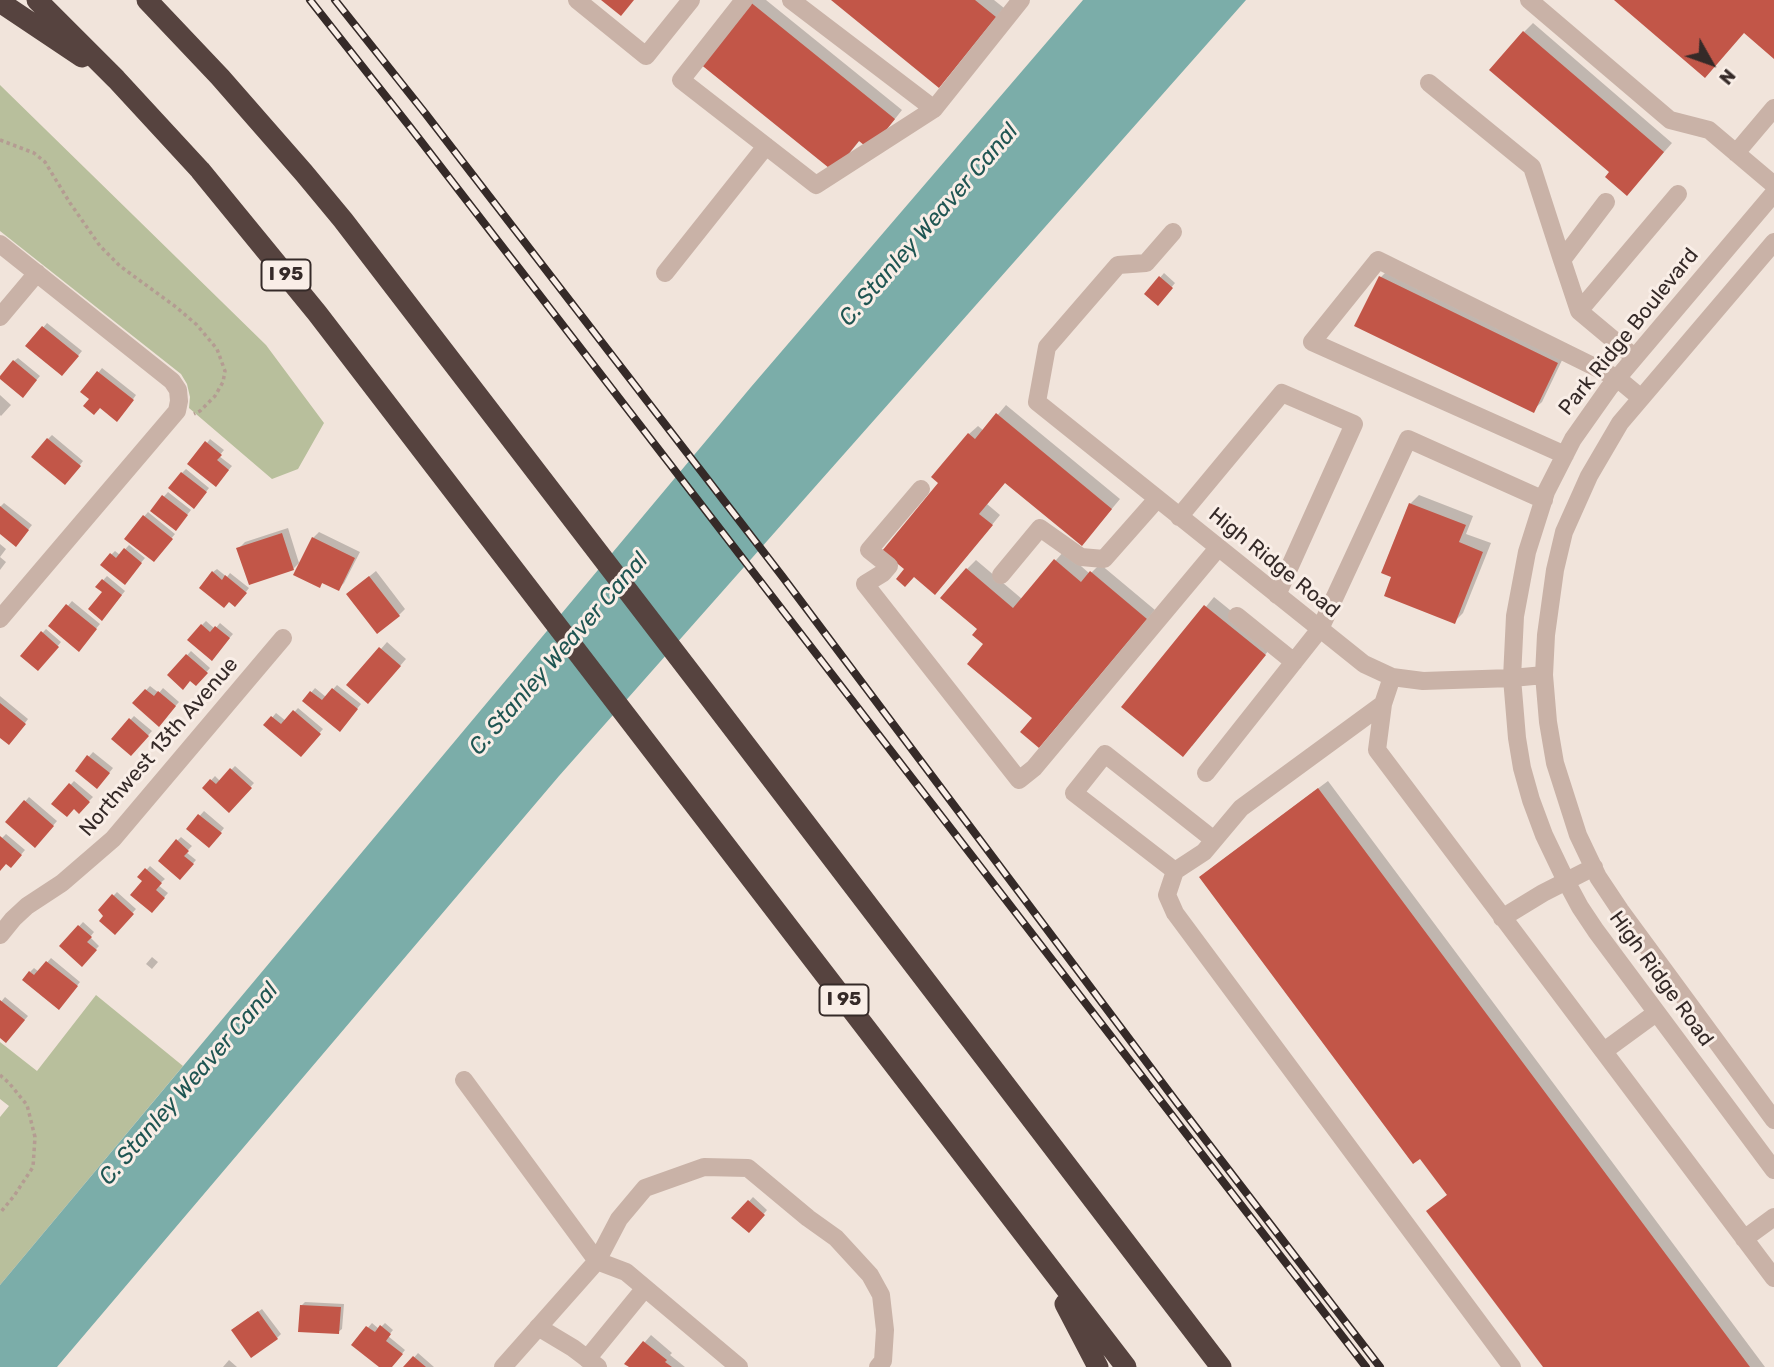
<!DOCTYPE html>
<style>
body{margin:0}
#map{position:relative;width:1774px;height:1367px;overflow:hidden;background:#f1e4db;font-family:Rubik,sans-serif}
canvas{display:block}
.north{position:absolute;left:1676px;top:28px;width:70px;height:70px;-webkit-text-stroke:5px #f9eee7;paint-order:stroke;rotate:130deg;font-size:19px;font-weight:700;line-height:28px;text-align:center;color:#352a28}
.north::after{content:'';display:block;margin:auto;width:24px;height:32px;background:#352a28;clip-path:polygon(50% 0,100% 100%,50% 72%,0 100%)}
</style>
<div id="map">
<canvas width="1774" height="1367"></canvas>
<div class="north">N</div>
</div>
<script>
const ctx = document.querySelector('canvas').getContext('2d');
ctx.lineJoin = 'round';
function fill(path, color) {
  ctx.fillStyle = color;
  ctx.fill(path, 'evenodd');
}
function shape(rows) {
  const path = new Path2D();
  for (const r of rows) {
    path.moveTo(r[0], r[1]);
    for (let i = 2; i < r.length; i += 2) path.lineTo(r[i], r[i + 1]);
  }
  return path;
}
function strokePath(path, color, width, dash) {
  ctx.strokeStyle = color;
  ctx.lineWidth = width;
  ctx.lineCap = dash ? 'butt' : 'round';
  ctx.setLineDash(dash || []);
  ctx.stroke(path);
}
function write(font, color, halo, rows, align = 'center') {
  ctx.font = font + ' Rubik,sans-serif';
  ctx.lineWidth = 6;
  ctx.setLineDash([]);
  ctx.textBaseline = 'middle';
  ctx.strokeStyle = halo;
  ctx.fillStyle = color;
  for (const [text, x, y, turn = 0] of rows) {
    ctx.save();
    ctx.translate(x, y);
    ctx.rotate((+turn || 0) * Math.PI / 180);
    ctx.textAlign = isNaN(turn) ? turn : align;
    if (halo) ctx.strokeText(text, 0, 0);
    ctx.fillText(text, 0, 0);
    ctx.restore();
  }
}
fill(shape([
 [0,85,266,345,324,423,298,469,272,479,189,408,190,397,187,384,181,374,0,231],
 [96,995,183,1066,0,1285,0,1117,9,1106,0,1099,0,1042,37,1071]
]), '#b8bf9c');
fill(shape([
 [1083,0,1246,0,559,776,57,1367,0,1367,0,1285,751,387]
]), '#7bada9');
fill(shape([
 [752,0,766,0,902,110,879,139,860,140,843,161,701,63],
 [833,0,994,0,1004,8,948,77],
 [1533,23,1672,143,1635,185,1611,172,1524,32],
 [1389,269,1565,354,1542,402,1533,410,1380,278],
 [1164,273,1175,283,1161,300,1146,294],
 [47,323,82,351,66,370,28,346],
 [18,358,40,376,27,391,14,361],
 [102,368,136,395,121,416,91,399,83,392],
 [0,395,11,405,1,416,0,415],
 [1006,405,1120,499,1090,535,1006,481,987,504,1000,515,944,584,906,569,941,483,969,434,978,426,984,431],
 [52,435,83,461,69,479,48,439],
 [210,439,224,450,219,456,232,466,219,481,207,443],
 [186,469,209,488,198,502,182,473],
 [168,492,191,510,179,525,152,510],
 [1419,495,1473,516,1466,534,1491,543,1463,613,1454,622,1410,504],
 [4,503,32,525,19,541,0,532,0,507],
 [148,512,175,534,157,556,126,538],
 [288,528,299,563,293,569,238,549,245,542],
 [319,532,360,552,344,583,338,589,323,582,320,586,313,538],
 [0,544,6,549,0,557,6,562,0,570],
 [129,545,145,558,128,578,111,555,115,551,120,555],
 [1064,551,1090,574,1100,564,1155,610,1048,737,986,644,979,629,967,569,976,560,1022,599],
 [217,569,227,577,230,573,249,588,239,601,213,572],
 [376,571,405,609,399,615,355,588],
 [107,576,125,591,106,614,104,592,98,586],
 [1214,597,1273,645,1192,746,1124,707],
 [72,601,100,624,82,645,51,626],
 [206,621,215,629,220,623,233,634,215,654,202,625],
 [46,629,61,642,42,665,22,655],
 [387,642,406,659,374,696,381,649],
 [191,651,210,668,196,684,191,679,169,675],
 [337,685,361,704,343,726,304,701,315,688,326,697],
 [150,686,159,693,163,688,179,702,159,724,134,703],
 [0,696,28,719,13,739,0,736],
 [298,708,323,729,304,751,266,725,276,713,286,721],
 [134,716,152,731,131,754,113,739],
 [93,752,113,768,101,783,77,770],
 [235,766,254,783,229,810,204,788,215,776,220,781],
 [74,781,93,797,79,811,74,807,54,803],
 [1328,781,1765,1367,1545,1367,1428,1211,1448,1194,1210,869],
 [29,797,57,821,39,842,8,821],
 [204,811,224,828,213,842,188,829],
 [6,834,25,850,11,866,6,862,0,869,0,840],
 [181,837,192,846,186,852,196,860,180,878,177,841],
 [150,866,165,879,158,885,168,893,152,911,144,881,140,877],
 [117,892,136,909,115,932,100,910],
 [83,922,94,932,90,937,99,946,82,964,61,946],
 [152,957,158,962,152,969,146,964],
 [51,958,80,982,62,1004,30,972,34,968,39,972],
 [5,997,28,1016,10,1037,0,1036,0,1003],
 [753,1197,767,1210,749,1231,734,1218],
 [305,1302,344,1304,342,1329,338,1332,301,1306],
 [262,1309,281,1334,277,1338,237,1327],
 [372,1323,379,1329,385,1323,393,1330,388,1336,405,1350,391,1367,382,1367,354,1344],
 [651,1335,672,1353,670,1355,685,1367,632,1367,627,1363],
 [418,1353,434,1367,406,1367],
 [229,1360,237,1367,223,1367]
]), '#0003');
fill(shape([
 [601,0,634,0,621,16],
 [831,0,975,0,996,17,939,88],
 [1614,0,1774,0,1774,59,1744,33,1705,78],
 [749,1,895,119,870,150,859,141,834,172,699,63],
 [1523,31,1664,152,1627,196,1605,177,1609,172,1489,70],
 [1159,276,1173,288,1158,306,1144,294],
 [1379,276,1558,363,1534,413,1354,326],
 [42,326,79,356,62,376,25,346],
 [13,360,37,380,23,398,0,379,0,376],
 [97,371,134,400,117,422,100,408,94,415,83,406,89,399,80,392],
 [996,413,1112,509,1082,546,1005,483,979,514,993,525,935,595,914,577,905,587,896,579,904,569,882,551,938,483,931,477,968,433,975,439],
 [47,438,81,466,65,485,31,457],
 [205,441,222,455,217,460,229,470,216,487,187,464],
 [181,472,207,492,194,509,168,488],
 [162,495,188,515,176,531,150,511],
 [1409,503,1466,525,1459,542,1483,552,1455,624,1384,596,1391,577,1381,573],
 [0,506,29,530,16,547,0,534],
 [143,515,173,539,154,562,124,539],
 [282,533,294,570,249,585,236,548],
 [312,537,355,558,339,591,322,583,320,588,293,575],
 [124,548,142,563,125,585,100,565,110,553,116,558],
 [1054,559,1081,582,1090,571,1147,619,1039,748,1020,732,1032,718,967,664,983,644,972,635,977,629,940,598,966,568,1013,608],
 [212,571,222,580,225,575,247,593,235,607,229,602,224,608,199,588],
 [369,576,400,616,377,634,346,594],
 [102,579,122,595,102,621,88,609,102,592,95,587],
 [66,604,97,629,79,652,48,626],
 [1204,605,1266,655,1183,757,1121,707],
 [201,624,210,632,215,626,230,638,212,661,187,640],
 [41,631,59,647,38,671,20,656],
 [379,647,401,666,368,704,346,685],
 [186,654,208,673,196,686,190,681,183,690,167,675],
 [332,688,358,709,340,732,302,701,310,691,322,700],
 [145,689,154,696,158,691,176,706,159,727,132,703],
 [0,703,26,724,9,745,0,738],
 [293,710,321,734,301,757,263,725,271,716,281,724],
 [129,718,149,736,131,756,111,739],
 [87,755,110,773,97,789,75,771],
 [230,768,252,788,229,813,202,788,210,779,216,784],
 [69,783,90,802,79,814,74,809,67,817,51,804],
 [1318,788,1750,1367,1543,1367,1426,1211,1447,1195,1420,1159,1413,1164,1199,877],
 [24,800,54,826,35,848,5,822],
 [198,814,222,833,209,848,186,829],
 [0,836,22,855,11,868,6,864,0,871],
 [176,839,189,851,184,856,194,864,180,880,158,861],
 [145,868,162,883,156,890,165,898,152,913,130,895,142,881,137,877],
 [112,894,134,914,115,935,99,921,103,916,98,910],
 [78,925,92,937,87,942,97,950,82,967,59,946],
 [46,961,78,986,59,1010,22,980,29,971,34,975],
 [0,1000,25,1020,6,1043,0,1038],
 [748,1200,765,1215,749,1233,731,1218],
 [300,1305,341,1307,339,1334,298,1332],
 [258,1311,278,1339,251,1358,231,1330],
 [380,1325,391,1334,386,1341,403,1354,392,1367,379,1367,351,1345,366,1326,375,1332],
 [643,1341,667,1360,665,1362,672,1367,629,1367,624,1364],
 [413,1356,426,1367,403,1367]
]), '#c25648');
strokePath(shape([
 [0,140,34,153,45,162,70,203,100,246,120,266,176,307,197,325,217,349,225,371,223,382,215,396,200,411,194,414],
 [0,1075,9,1083,27,1105,35,1137,33,1167,14,1196,0,1213]
]), '#b49c92', 3.5, [3.5, 3.5]);
strokePath(shape([
 [577,0,646,56,691,0],
 [744,0,681,80,816,185,934,109,1021,0],
 [791,0,934,109],
 [1529,0,1670,120,1709,130,1774,185],
 [1429,83,1532,167,1562,260],
 [1736,153,1774,108],
 [1774,193,1609,388,1573,439,1546,492,1527,552,1515,616,1512,678,1517,738,1522,768,1531,800,1544,835,1566,881,1580,907,1596,931,1774,1170],
 [1173,232,1146,263,1118,265,1047,347,1037,402,1364,664,1392,677,1423,681,1512,678,1544,675],
 [1774,242,1620,423,1589,476,1564,532,1555,570,1546,635,1544,675,1548,722,1555,763,1578,835,1598,877,1620,910,1774,1120],
 [0,244,172,381,178,390,179,401,177,411,0,619],
 [665,273,766,146],
 [1579,311,1562,260,1606,202],
 [0,317,37,273],
 [1634,357,1579,311,1678,194],
 [1565,455,1312,342,1378,260,1617,378,1641,398],
 [921,489,869,550,889,566,883,573,865,584,1019,780,1034,768,1218,548],
 [1179,517,1282,393,1354,424,1277,595],
 [1001,575,1040,528,1081,557,1104,559,1157,499],
 [1237,616,1294,662],
 [1392,677,1383,704,1377,750,1774,1278],
 [1383,704,1241,808,1204,852,1175,871,1167,895,1175,913,1512,1367],
 [1206,773,1320,629,1408,439,1544,500],
 [1175,871,1074,793,1105,754,1214,840],
 [1502,918,1543,893,1594,867],
 [0,935,13,919,27,906,62,883,113,839,283,638],
 [1604,1051,1656,1013],
 [464,1080,597,1261,503,1367],
 [1744,1239,1774,1217],
 [538,1327,573,1348,598,1367],
 [587,1359,645,1288],
 [739,1367,626,1272,597,1261,619,1219,645,1188,704,1167,748,1168,808,1218,836,1238,870,1275,881,1295,885,1330,883,1361,878,1367]
]), '#c9b2a7', 18);
strokePath(shape([
 [37,0,116,79,200,170,317,313,1126,1367],
 [147,0,220,77,304,173,343,220,703,689,1221,1367],
 [0,2,82,57],
 [1065,1304,1098,1367]
]), '#56433f', 21);
const rail = shape([
 [310,0,410,127,1366,1367],
 [335,0,425,113,782,576,1178,1104,1380,1367]
]);
strokePath(rail, '#352a28', 8);
strokePath(rail, '#f9eee7', 5, [16]);
for (const [x, y, w] of [
 [286,275,49],
 [844,1000,49]
]) {
  const box = new Path2D();
  box.roundRect(x - w / 2, y - 15.5, w, 31, 5);
  ctx.fillStyle = '#f9eee7';
  ctx.fill(box);
  strokePath(box, '#352a28', 2);
}
write('bold 19px', '#352a28', null, [
 ["I 95",286,275],
 ["I 95",844,1000]
]);
write('21px', '#352a28', '#f9eee7', [
 ["Park Ridge Boulevard",1629,332,-51],
 ["High Ridge Road",1274,563,39],
 ["Northwest 13th Avenue",159,747,-49],
 ["High Ridge Road",1661,979,54]
]);
write('italic 23px', '#1f5552', '#f9eee7', [
 ["C. Stanley Weaver Canal",929,225,-49],
 ["C. Stanley Weaver Canal",559,654,-49],
 ["C. Stanley Weaver Canal",189,1084,-49]
]);
</script>
